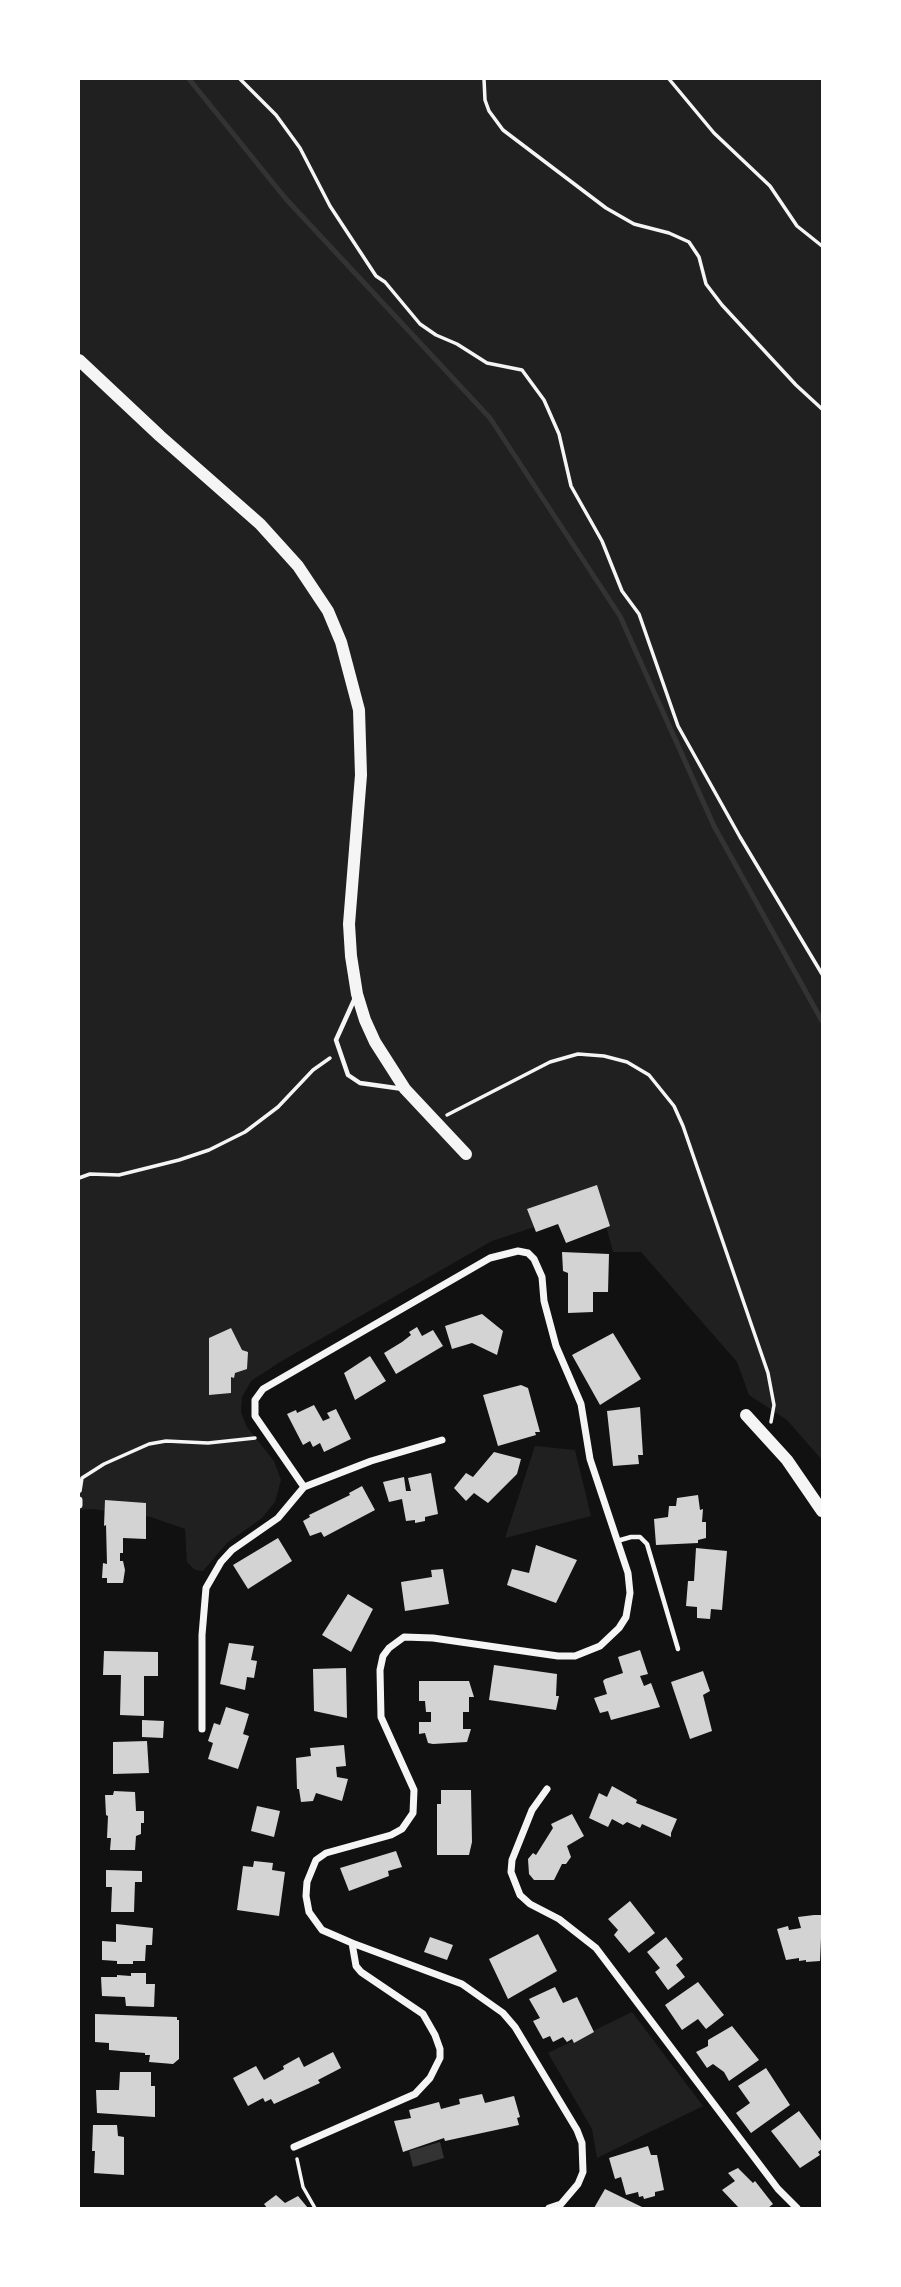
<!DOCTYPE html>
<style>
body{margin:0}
#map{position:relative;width:901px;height:2287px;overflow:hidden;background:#111;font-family:"Roboto Condensed",sans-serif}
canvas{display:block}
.frame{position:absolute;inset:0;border:80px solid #fff;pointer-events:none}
</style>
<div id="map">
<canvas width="901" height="2287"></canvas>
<div class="frame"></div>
</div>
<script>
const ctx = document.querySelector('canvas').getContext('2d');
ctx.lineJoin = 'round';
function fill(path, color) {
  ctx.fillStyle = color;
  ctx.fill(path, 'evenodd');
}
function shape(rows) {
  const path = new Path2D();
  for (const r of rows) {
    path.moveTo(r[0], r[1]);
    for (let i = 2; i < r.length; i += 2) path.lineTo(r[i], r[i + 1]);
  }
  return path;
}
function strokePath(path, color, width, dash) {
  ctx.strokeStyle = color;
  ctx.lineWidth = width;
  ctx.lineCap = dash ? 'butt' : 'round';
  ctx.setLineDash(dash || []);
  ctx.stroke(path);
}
fill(shape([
 [79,79,822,79,822,1460,787,1420,749,1395,737,1362,641,1252,613,1252,604,1218,568,1216,492,1241,280,1362,251,1381,242,1397,241,1412,247,1427,274,1461,281,1480,275,1502,262,1518,227,1543,203,1571,195,1570,187,1562,185,1529,151,1517,92,1509,79,1510],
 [535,1446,575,1450,591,1516,505,1538],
 [632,2012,703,2106,597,2158,592,2129,548,2053]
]), '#202020');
fill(shape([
 [440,2142,444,2158,413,2167,409,2151]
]), '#333');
strokePath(shape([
 [189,79,286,199,490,418,620,616,714,826,822,1021]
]), '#333', 5);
fill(shape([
 [597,1185,610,1226,566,1243,558,1224,536,1232,527,1209],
 [562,1252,609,1254,608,1292,593,1292,593,1312,568,1313,568,1273,563,1271],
 [482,1314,503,1331,497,1355,472,1343,452,1349,445,1326],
 [417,1327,422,1336,433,1330,443,1346,396,1374,384,1353,402,1342,411,1335,409,1332],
 [231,1328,242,1350,248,1352,247,1369,235,1373,234,1378,231,1377,231,1393,209,1395,209,1338],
 [613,1333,641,1379,600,1405,572,1355],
 [370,1356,386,1381,355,1400,344,1373],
 [521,1385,528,1388,540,1432,535,1432,536,1435,498,1446,483,1395],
 [314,1405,323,1421,330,1418,327,1413,336,1409,351,1439,324,1452,320,1443,313,1447,310,1441,303,1445,287,1414,296,1410,297,1413],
 [640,1407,643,1455,638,1455,639,1464,613,1466,607,1411],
 [494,1452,521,1459,517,1474,488,1503,474,1493,466,1501,454,1488,466,1473,473,1477],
 [431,1473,438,1514,425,1517,425,1521,415,1523,415,1520,406,1521,402,1499,389,1502,383,1482,404,1477,406,1491,411,1491,408,1478],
 [362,1486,375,1510,324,1537,321,1532,310,1536,303,1521,310,1517,309,1515,350,1495,349,1493],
 [698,1495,700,1510,703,1509,702,1522,706,1522,706,1538,698,1540,698,1543,656,1545,654,1519,668,1517,669,1506,676,1506,677,1498],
 [105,1500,146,1503,146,1539,123,1538,123,1553,120,1553,120,1561,123,1561,125,1570,123,1583,107,1583,107,1578,102,1578,103,1563,107,1564,106,1525,104,1526],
 [278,1538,292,1561,248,1589,233,1565],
 [536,1545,577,1560,556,1603,507,1585,512,1569,529,1573],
 [696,1548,727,1551,722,1610,711,1609,710,1619,697,1618,697,1607,686,1606,688,1581,694,1581],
 [443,1569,449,1604,405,1611,401,1582,432,1577,431,1570],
 [348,1594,373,1609,351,1652,322,1635],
 [229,1643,254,1646,251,1660,257,1661,254,1678,247,1677,245,1690,220,1684],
 [640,1650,648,1674,640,1676,644,1686,651,1683,660,1707,611,1720,608,1711,600,1713,594,1698,607,1694,603,1681,605,1679,623,1673,618,1657],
 [104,1651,158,1652,158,1676,144,1676,144,1716,120,1715,121,1675,103,1675],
 [494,1665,557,1674,556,1696,559,1696,556,1710,489,1700],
 [346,1668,347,1718,314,1711,313,1669],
 [703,1671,710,1691,703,1695,712,1731,690,1739,671,1682],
 [419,1681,469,1681,474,1697,469,1697,469,1712,463,1712,463,1729,471,1729,467,1742,433,1744,428,1743,425,1733,419,1734,419,1722,431,1722,431,1712,426,1712,425,1701,419,1701],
 [226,1707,249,1714,243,1734,249,1736,238,1769,208,1759,213,1743,208,1741,214,1723,220,1725],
 [142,1720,164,1721,163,1738,142,1737],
 [147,1741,149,1773,113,1774,113,1742],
 [344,1745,346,1766,336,1767,337,1777,348,1779,342,1801,316,1793,313,1801,301,1802,299,1789,297,1789,296,1758,311,1756,310,1748],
 [612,1786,637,1800,636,1803,677,1819,671,1833,671,1837,642,1824,640,1828,627,1822,623,1825,612,1819,608,1827,589,1818,599,1793,607,1797],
 [441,1790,471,1790,472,1842,469,1855,437,1855,437,1804,441,1804],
 [114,1791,135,1792,136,1811,144,1811,144,1823,141,1823,141,1834,136,1836,135,1850,110,1850,111,1838,107,1838,108,1816,106,1815,105,1795,113,1795],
 [257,1806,280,1811,274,1837,251,1831],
 [572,1814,584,1836,567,1846,571,1857,566,1864,562,1864,554,1880,534,1880,529,1874,528,1859,533,1853,536,1855,553,1828,551,1824],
 [396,1851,402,1867,388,1871,389,1876,349,1891,340,1868],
 [254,1861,273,1863,272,1870,285,1872,279,1916,237,1910,243,1866,253,1867],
 [106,1870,142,1871,142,1882,135,1882,134,1912,111,1912,112,1887,106,1887],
 [630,1901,655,1933,629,1953,614,1935,618,1930,608,1919],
 [814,1915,822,1915,820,1961,806,1962,806,1960,799,1961,799,1958,786,1960,777,1929,788,1926,789,1930,801,1928,798,1917],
 [116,1924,153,1928,152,1945,146,1945,145,1961,133,1961,133,1964,117,1964,117,1961,102,1960,102,1941,116,1942],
 [538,1934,557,1971,508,1999,489,1959],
 [430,1937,453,1945,447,1960,424,1952],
 [666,1937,683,1959,676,1965,685,1977,668,1990,655,1972,660,1968,647,1952],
 [131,1973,146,1973,146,1984,155,1984,154,2007,126,2006,125,1997,102,1996,101,1977,117,1977,117,1975,131,1976],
 [698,1982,724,2015,706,2029,698,2019,682,2030,665,2005],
 [555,1987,563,2003,577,1997,594,2032,574,2043,572,2039,567,2042,563,2037,553,2042,550,2036,543,2039,533,2021,540,2018,529,1999],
 [95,2014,177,2017,177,2020,179,2020,179,2059,173,2064,149,2062,150,2055,145,2055,145,2053,109,2050,109,2043,95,2042],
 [732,2026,759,2060,729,2081,724,2072,713,2064,707,2068,696,2052,708,2046,708,2040],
 [333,2052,341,2068,318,2080,320,2083,274,2104,271,2099,265,2102,263,2098,248,2106,233,2078,256,2066,264,2080,284,2069,283,2066,299,2057,304,2067],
 [766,2068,790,2105,751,2133,736,2113,750,2103,738,2086],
 [120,2072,151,2072,151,2086,155,2086,155,2117,97,2113,96,2090,119,2090],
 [482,2094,485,2103,514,2096,520,2117,517,2118,519,2125,445,2141,444,2138,403,2152,394,2121,411,2118,409,2110,439,2102,441,2109,460,2104,459,2099],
 [799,2111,822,2142,822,2149,818,2152,820,2155,800,2168,771,2131],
 [93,2125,117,2125,118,2136,124,2137,124,2175,94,2173,95,2151,92,2151],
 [648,2146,651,2155,657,2155,664,2190,655,2192,655,2196,644,2199,643,2196,639,2197,638,2192,626,2195,621,2177,615,2179,609,2158],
 [738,2168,753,2183,755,2181,773,2204,768,2208,739,2208,722,2190,735,2181,728,2173],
 [605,2189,644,2208,594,2208],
 [276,2195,285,2203,298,2196,308,2208,267,2208,264,2204]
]), '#d3d3d3');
strokePath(shape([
 [240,79,276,115,300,148,330,206,376,276,385,282,420,324,436,335,457,344,487,363,522,370,544,400,559,434,571,486,602,541,622,591,639,614,678,726,740,837,822,974],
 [484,79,485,100,489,111,503,130,606,208,634,224,669,233,689,242,699,257,706,284,722,305,796,385,822,409],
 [669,79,714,133,770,186,797,226,822,246],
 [447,1115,550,1062,578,1054,604,1056,627,1062,649,1075,674,1106,683,1126,768,1373,774,1405,771,1422],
 [79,1178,90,1174,119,1175,179,1160,209,1150,245,1132,278,1107,313,1070,330,1058],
 [80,1491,82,1478,104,1464,149,1444,166,1441,208,1443,255,1438],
 [297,2159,303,2187,315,2208]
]), '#f5f5f5', 3.5);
strokePath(shape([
 [355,998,336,1040,348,1075,360,1083,403,1089],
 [617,1541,631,1537,640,1537,647,1544,678,1649]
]), '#f5f5f5', 4.5);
strokePath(shape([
 [304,1487,255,1416,255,1400,263,1389,490,1258,518,1251,528,1253,534,1259,542,1277,544,1301,556,1346,581,1404,590,1459,628,1573,630,1593,626,1617,619,1628,600,1646,575,1656,558,1656,433,1638,404,1637,389,1648,383,1656,380,1670,381,1717,414,1790,413,1813,402,1829,391,1835,326,1853,316,1860,307,1882,306,1896,309,1912,322,1930,352,1943,462,1984,503,2013,515,2027,577,2130,582,2143,583,2172,578,2184,561,2204,549,2208],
 [79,1505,79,1500],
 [202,1729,202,1635,206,1588,221,1562,232,1550,278,1518,304,1487,371,1461,442,1440],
 [547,1789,532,1810,512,1860,511,1872,520,1895,530,1904,559,1919,596,1948,778,2189,797,2208],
 [294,2147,415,2094,430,2078,440,2058,440,2049,435,2035,423,2014,361,1972,356,1966,352,1943]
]), '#f5f5f5', 7);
strokePath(shape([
 [79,360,160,436,260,524,298,566,328,611,341,642,359,710,361,775,349,924,351,956,357,994,365,1020,375,1042,405,1089,466,1154],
 [746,1415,787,1460,822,1511]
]), '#f5f5f5', 12);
</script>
